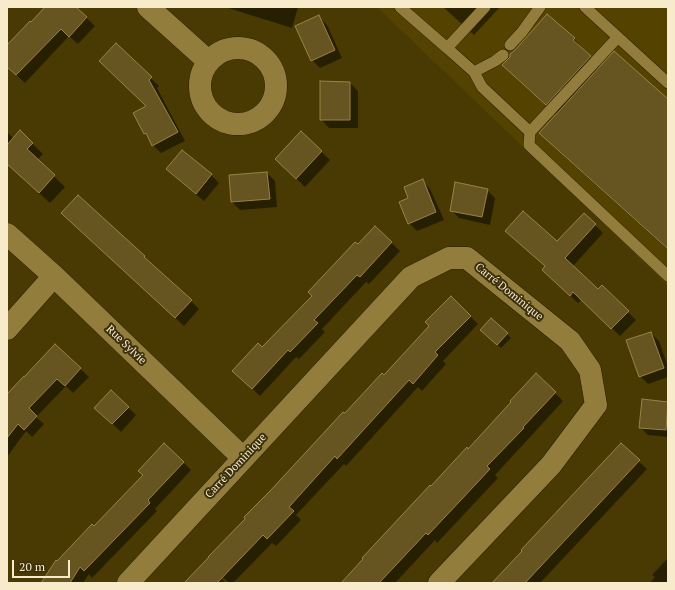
<!DOCTYPE html>
<meta charset="utf-8">
<style>
body{margin:0}
#map{position:relative;width:675px;height:590px;overflow:hidden;background:#493a03;font-family:"PT Serif",serif}
canvas{display:block}
.frame{position:absolute;inset:0;border:8px solid #f7ebcb;pointer-events:none}
.scale{position:absolute;left:12px;top:560px;width:58px;height:18px;box-sizing:border-box;border:2px solid #f7ebcb;border-top:0;padding-left:5px;font-size:12px;line-height:14px;white-space:nowrap;color:#f7ebcb;-webkit-text-stroke:3px #3b300d;paint-order:stroke}
</style>
<div id="map">
<canvas width="675" height="590"></canvas>
<div class="frame"></div>
<div class="scale">20 m</div>
</div>
<script>
const ctx = document.querySelector('canvas').getContext('2d');
ctx.lineJoin = 'round';
function fill(path, color) {
  ctx.fillStyle = color;
  ctx.fill(path, 'evenodd');
}
function shape(rows) {
  const path = new Path2D();
  for (const r of rows) {
    if (r.length === 3) {
      path.moveTo(r[0] + r[2], r[1]);
      path.arc(r[0], r[1], r[2], 0, 2 * Math.PI);
      continue;
    }
    path.moveTo(r[0], r[1]);
    for (let i = 2; i < r.length; i += 2) path.lineTo(r[i], r[i + 1]);
  }
  return path;
}
function strokePath(path, color, width, dash) {
  ctx.strokeStyle = color;
  ctx.lineWidth = width;
  ctx.lineCap = dash ? 'butt' : 'round';
  ctx.setLineDash(dash || []);
  ctx.stroke(path);
}
function write(font, color, halo, rows, align = 'center') {
  ctx.font = font + ' "PT Serif",serif';
  ctx.lineWidth = 4;
  ctx.setLineDash([]);
  ctx.textBaseline = 'middle';
  ctx.strokeStyle = halo;
  ctx.fillStyle = color;
  for (const [text, x, y, turn = 0] of rows) {
    ctx.save();
    ctx.translate(x, y);
    ctx.rotate((+turn || 0) * Math.PI / 180);
    ctx.textAlign = isNaN(turn) ? turn : align;
    if (halo) ctx.strokeText(text, 0, 0);
    ctx.fillText(text, 0, 0);
    ctx.restore();
  }
}
fill(shape([
 [377,7,668,7,668,286]
]), '#544201');
fill(shape([
 [47,7,75,7,95,26,78,44,69,36,25,83,7,66,7,46,31,24],
 [225,7,298,7,292,28],
 [443,7,500,7,474,35],
 [319,17,327,25,342,58,320,68,312,60],
 [574,39,601,67,668,101,668,250,555,148,540,133,557,115,518,80,503,65],
 [116,45,159,86,157,88,185,141,161,153,153,145,149,137,145,133,147,106],
 [350,83,358,91,358,128,329,128,321,119],
 [7,132,14,139,20,132,43,154,37,160,65,187,50,203,7,164],
 [301,133,330,160,305,187,276,159],
 [167,169,211,175,219,183,204,201,175,177],
 [267,173,275,181,277,207,240,210,232,202,230,176],
 [422,180,430,189,444,220,417,231,409,223,409,199],
 [487,190,495,198,490,225,459,218,451,210],
 [71,221,191,301,199,309,184,326],
 [595,225,603,233,573,266,598,290,602,287,636,320,620,336,582,299,578,303,551,278,557,243],
 [375,227,400,251,369,284,366,282,322,329,325,332,299,359,296,357,260,396,242,379,263,349,313,296],
 [451,297,478,324,443,361,446,364,422,391,418,387,346,466,344,464,296,515,301,520,276,546,272,543,233,583,229,583,219,574,218,575,226,583,185,583,345,415,384,377,430,326],
 [651,333,659,341,668,367,668,377,648,384,640,376],
 [485,334,507,334,511,338,501,348],
 [55,345,89,377,73,393,66,386,36,417,44,424,32,437,26,431,7,457,7,395],
 [555,393,563,401,531,436,495,475,498,478,437,543,435,540,395,583,342,583,431,487,468,450],
 [643,400,668,403,668,437,648,435,640,427],
 [128,407,136,415,121,432,96,408],
 [621,445,647,469,540,583,494,583],
 [183,462,191,470,155,509,157,511,92,578,89,574,83,583,42,583,57,562,94,527],
 [668,558,668,583,650,583,655,577,652,575]
]), '#0007');
const building = shape([
 [45,7,76,7,87,17,69,37,61,29,16,75,7,67,7,45,30,21,31,22,45,7],
 [547,14,575,38,573,40,591,56,546,105,502,65,510,57,510,54,515,50,547,14],
 [319,15,335,50,311,61,295,26,319,15],
 [116,43,152,77,149,80,178,132,152,146,146,133,144,134,133,113,146,106,99,61,116,43],
 [614,51,668,99,668,249,539,133,614,51],
 [320,81,350,82,350,120,320,120,320,81],
 [20,130,33,143,27,149,55,175,39,193,7,164,7,145,20,130],
 [301,131,322,151,296,179,275,159,301,131],
 [182,150,212,174,196,194,166,169,182,150],
 [267,172,270,199,231,202,229,175,267,172],
 [423,179,436,212,408,224,399,202,408,198,404,187,423,179],
 [455,182,488,189,482,217,450,211,455,182],
 [78,195,145,256,144,257,192,300,175,318,61,213,78,195],
 [523,211,557,241,584,213,596,224,565,258,598,289,602,285,629,311,611,329,573,292,570,296,542,270,545,266,505,231,523,211],
 [375,226,392,242,360,277,357,275,314,320,318,323,290,352,288,350,252,389,232,371,258,343,262,347,312,296,308,292,355,242,358,244,375,226],
 [451,296,471,316,435,352,438,355,413,384,409,380,337,459,335,456,289,507,294,511,267,539,263,535,217,583,184,583,209,557,208,557,245,519,244,517,271,490,343,412,345,413,382,373,384,375,429,326,425,322,451,296],
 [491,318,508,333,497,345,480,330,491,318],
 [651,332,664,368,639,377,626,340,651,332],
 [55,344,81,368,65,386,57,379,29,408,37,416,24,430,18,424,7,438,7,394,24,376,24,377,55,344],
 [536,373,556,392,523,427,524,428,487,466,490,469,460,501,428,535,426,533,379,583,341,583,363,559,362,558,430,485,431,486,467,447,468,449,511,402,510,401,536,373],
 [111,390,129,407,112,424,94,408,111,390],
 [642,399,668,402,666,430,639,428,642,399],
 [164,443,184,462,148,500,150,503,84,571,80,567,70,583,41,583,56,560,57,561,92,524,94,526,143,475,138,471,164,443],
 [621,443,640,460,525,583,492,583,522,551,521,550,621,443]
]);
fill(building, '#675521');
strokePath(building, '#998343', 1);
const lane = shape([
 [400,7,447,48,485,7],
 [585,7,668,83],
 [618,37,530,132,529,145,668,276],
 [510,45,522,32,540,7],
 [447,48,474,72,482,87,530,132],
 [474,72,495,61,503,55]
]);
const street = shape([
 [148,7,208,61],
 [238,86,38],
 [7,234,54,276,243,458],
 [7,329,54,276],
 [128,583,411,277,449,258,467,258,570,341,590,370,596,405,551,465,439,583]
]);
strokePath(lane, '#2c2100', 12);
strokePath(street, '#2c2100', 23);
strokePath(lane, '#937d3d', 11);
strokePath(street, '#937d3d', 22);
write('11px', '#f7ebcb', '#3b300d', [
 ["Carré Dominique",509,292,39],
 ["Rue Sylvie",126,345,44],
 ["Carré Dominique",236,466,-47]
]);
</script>
